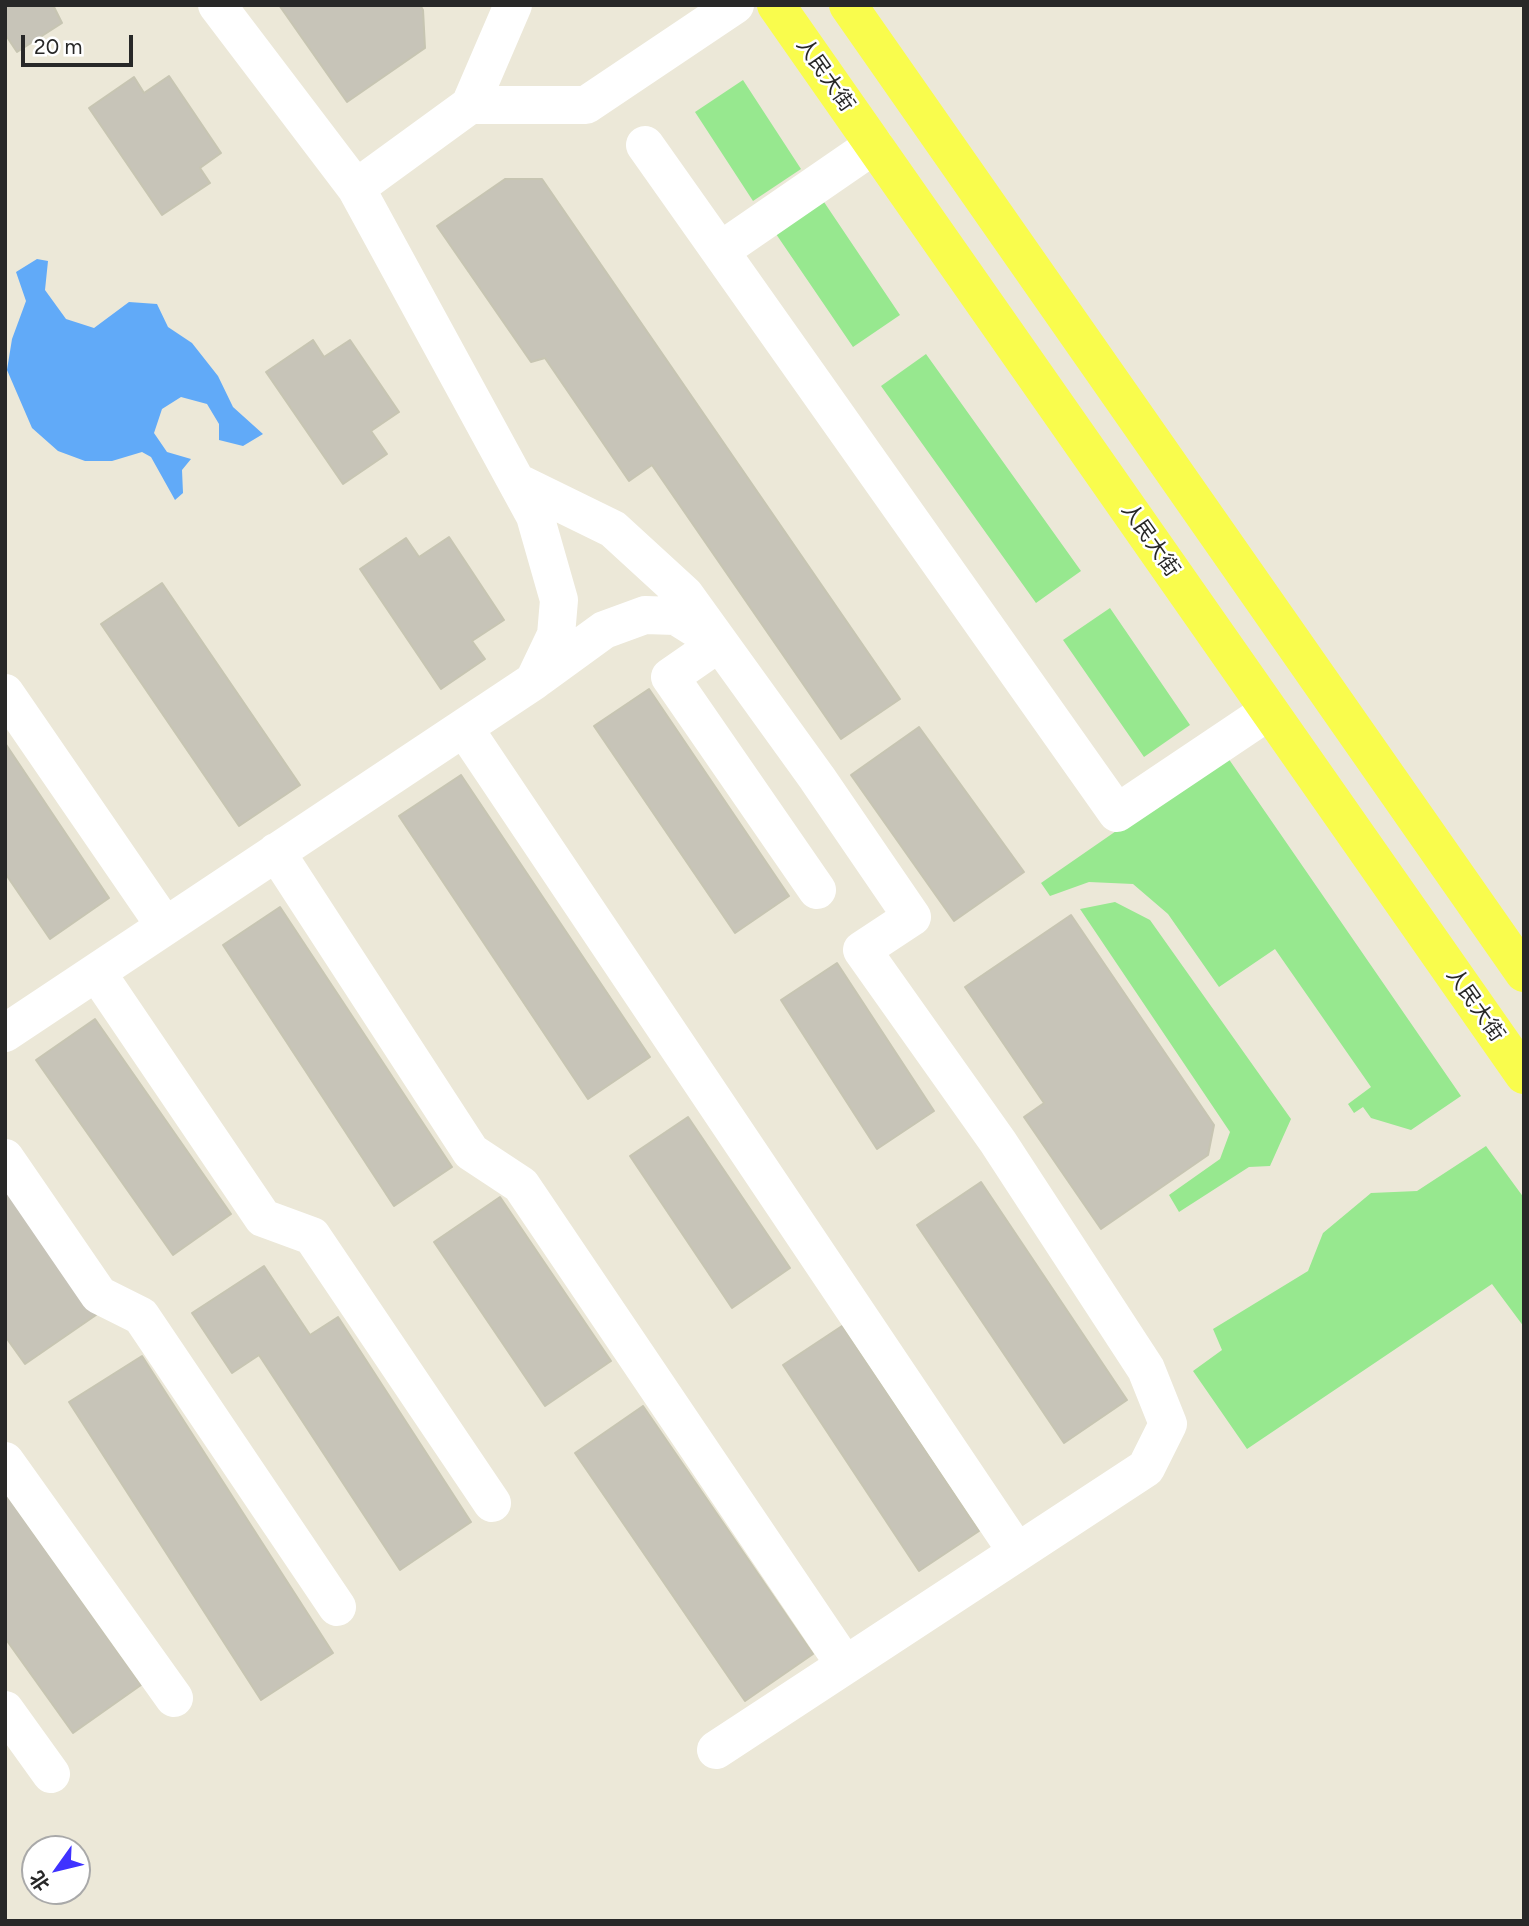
<!DOCTYPE html>
<meta charset="utf-8">
<style>
body{margin:0}
#map{position:relative;width:1529px;height:1926px;overflow:hidden;background:#ece8d8;font-family:Figtree,"Noto Sans SC",sans-serif}
canvas{display:block}
.frame{position:absolute;inset:0;border:7px solid #282828;pointer-events:none}
.north{position:absolute;left:21px;top:1835px;width:70px;height:70px;box-sizing:border-box;background:#fff;border:2px solid #a9a9a9;border-radius:50%;rotate:236deg;font-size:19px;font-weight:700;line-height:28px;text-align:center;color:#282828}
.north::after{content:'';display:block;margin:auto;width:24px;height:32px;background:#3f32ff;clip-path:polygon(50% 0,100% 100%,50% 72%,0 100%)}
.scale{position:absolute;left:21px;top:35px;width:112px;height:32px;box-sizing:border-box;border:4px solid #282828;border-top:0;padding-left:9px;font-size:21px;line-height:24px;white-space:nowrap;color:#282828;-webkit-text-stroke:5px #fff;paint-order:stroke}
</style>
<div id="map">
<canvas width="1529" height="1926"></canvas>
<div class="frame"></div>
<div class="north">北</div>
<div class="scale">20 m</div>
</div>
<script>
const ctx = document.querySelector('canvas').getContext('2d');
ctx.lineJoin = 'round';
function fill(path, color) {
  ctx.fillStyle = color;
  ctx.fill(path, 'evenodd');
}
function shape(rows) {
  const path = new Path2D();
  for (const r of rows) {
    path.moveTo(r[0], r[1]);
    for (let i = 2; i < r.length; i += 2) path.lineTo(r[i], r[i + 1]);
  }
  return path;
}
function strokePath(path, color, width, dash) {
  ctx.strokeStyle = color;
  ctx.lineWidth = width;
  ctx.lineCap = dash ? 'butt' : 'round';
  ctx.setLineDash(dash || []);
  ctx.stroke(path);
}
function write(font, color, halo, rows, align = 'center') {
  ctx.font = font + ' Figtree,"Noto Sans SC",sans-serif';
  ctx.lineWidth = 5;
  ctx.setLineDash([]);
  ctx.textBaseline = 'middle';
  ctx.strokeStyle = halo;
  ctx.fillStyle = color;
  for (const [text, x, y, turn = 0] of rows) {
    ctx.save();
    ctx.translate(x, y);
    ctx.rotate((+turn || 0) * Math.PI / 180);
    ctx.textAlign = isNaN(turn) ? turn : align;
    if (halo) ctx.strokeText(text, 0, 0);
    ctx.fillText(text, 0, 0);
    ctx.restore();
  }
}
fill(shape([
 [743,80,801,169,753,201,695,112],
 [824,202,900,315,853,347,776,234],
 [926,354,1081,571,1036,603,881,386],
 [1110,608,1190,725,1144,757,1063,640],
 [1226,755,1461,1096,1411,1130,1371,1118,1363,1107,1354,1113,1348,1104,1371,1087,1275,949,1219,987,1168,914,1133,884,1089,882,1050,896,1041,883],
 [1115,902,1150,920,1291,1119,1270,1166,1249,1167,1179,1212,1169,1195,1220,1159,1230,1132,1080,909],
 [1486,1146,1524,1198,1524,1327,1492,1284,1247,1449,1193,1371,1222,1350,1213,1329,1308,1271,1323,1233,1371,1193,1417,1191]
]), '#97e88f');
fill(shape([
 [37,259,48,261,45,290,66,319,94,328,129,302,157,304,168,327,192,343,218,376,233,407,263,434,243,446,219,440,219,424,207,404,181,397,162,409,154,433,167,452,191,459,182,470,183,493,175,500,151,457,142,452,112,461,85,461,58,451,32,428,7,370,12,339,26,301,16,272]
]), '#61aaf8');
const building = shape([
 [5,5,53,5,62,23,17,52,5,34,5,5],
 [279,5,420,5,423,10,425,48,347,102,279,5],
 [169,76,221,153,200,168,210,183,162,215,89,108,134,77,144,93,169,76],
 [505,179,542,179,900,699,841,739,652,465,629,481,545,358,531,362,437,226,505,179],
 [313,340,324,357,350,340,399,412,371,431,387,454,343,484,266,372,313,340],
 [449,537,504,620,472,641,485,659,441,689,360,569,406,538,419,557,449,537],
 [162,583,300,785,239,826,101,624,162,583],
 [649,689,789,896,735,933,594,726,649,689],
 [919,727,1024,872,954,921,851,775,919,727],
 [5,743,109,898,50,939,5,873,5,743],
 [461,775,650,1057,588,1099,399,816,461,775],
 [280,907,452,1167,394,1206,223,945,280,907],
 [1071,915,1214,1125,1208,1155,1101,1229,1024,1117,1044,1103,965,987,1071,915],
 [837,963,934,1111,877,1149,781,1000,837,963],
 [95,1019,231,1214,173,1255,36,1060,95,1019],
 [688,1117,790,1268,732,1308,630,1156,688,1117],
 [981,1182,1127,1400,1064,1443,917,1225,981,1182],
 [5,1183,96,1315,25,1364,5,1336,5,1183],
 [500,1197,611,1361,545,1406,434,1242,500,1197],
 [264,1266,310,1335,338,1317,471,1522,400,1570,259,1355,232,1373,192,1313,264,1266],
 [842,1326,979,1531,919,1571,783,1365,842,1326],
 [142,1356,333,1653,261,1700,69,1402,142,1356],
 [643,1406,813,1654,745,1701,575,1453,643,1406],
 [5,1493,141,1685,73,1733,5,1638,5,1493]
]);
fill(building, '#c7c4b8');
strokePath(building, '#c7c5b2', 2);
strokePath(shape([
 [217,5,356,188,470,105,586,105,735,5],
 [470,105,513,5],
 [645,145,1117,813,1269,711],
 [720,251,874,145],
 [517,482,613,529,685,595,817,778,912,917,862,950,998,1142,1146,1369,1168,1424,1146,1468,716,1750],
 [538,678,604,630,645,615,676,616,719,643,670,677,817,890],
 [5,693,165,926],
 [464,728,1017,1552],
 [276,852,471,1152,521,1185,845,1665],
 [97,973,263,1218,312,1236,492,1503],
 [5,1033,534,681,556,635,559,600,535,516,356,188],
 [5,1158,99,1295,141,1316,337,1607],
 [5,1461,174,1698],
 [5,1710,51,1774]
]), '#fff', 38);
strokePath(shape([
 [776,5,1524,1075],
 [848,5,1524,973]
]), '#f9fc4d', 38);
write('21px', '#282828', '#fff', [
 ["人民大街",825,75,55],
 ["人民大街",1150,540,55],
 ["人民大街",1475,1005,55]
]);
</script>
